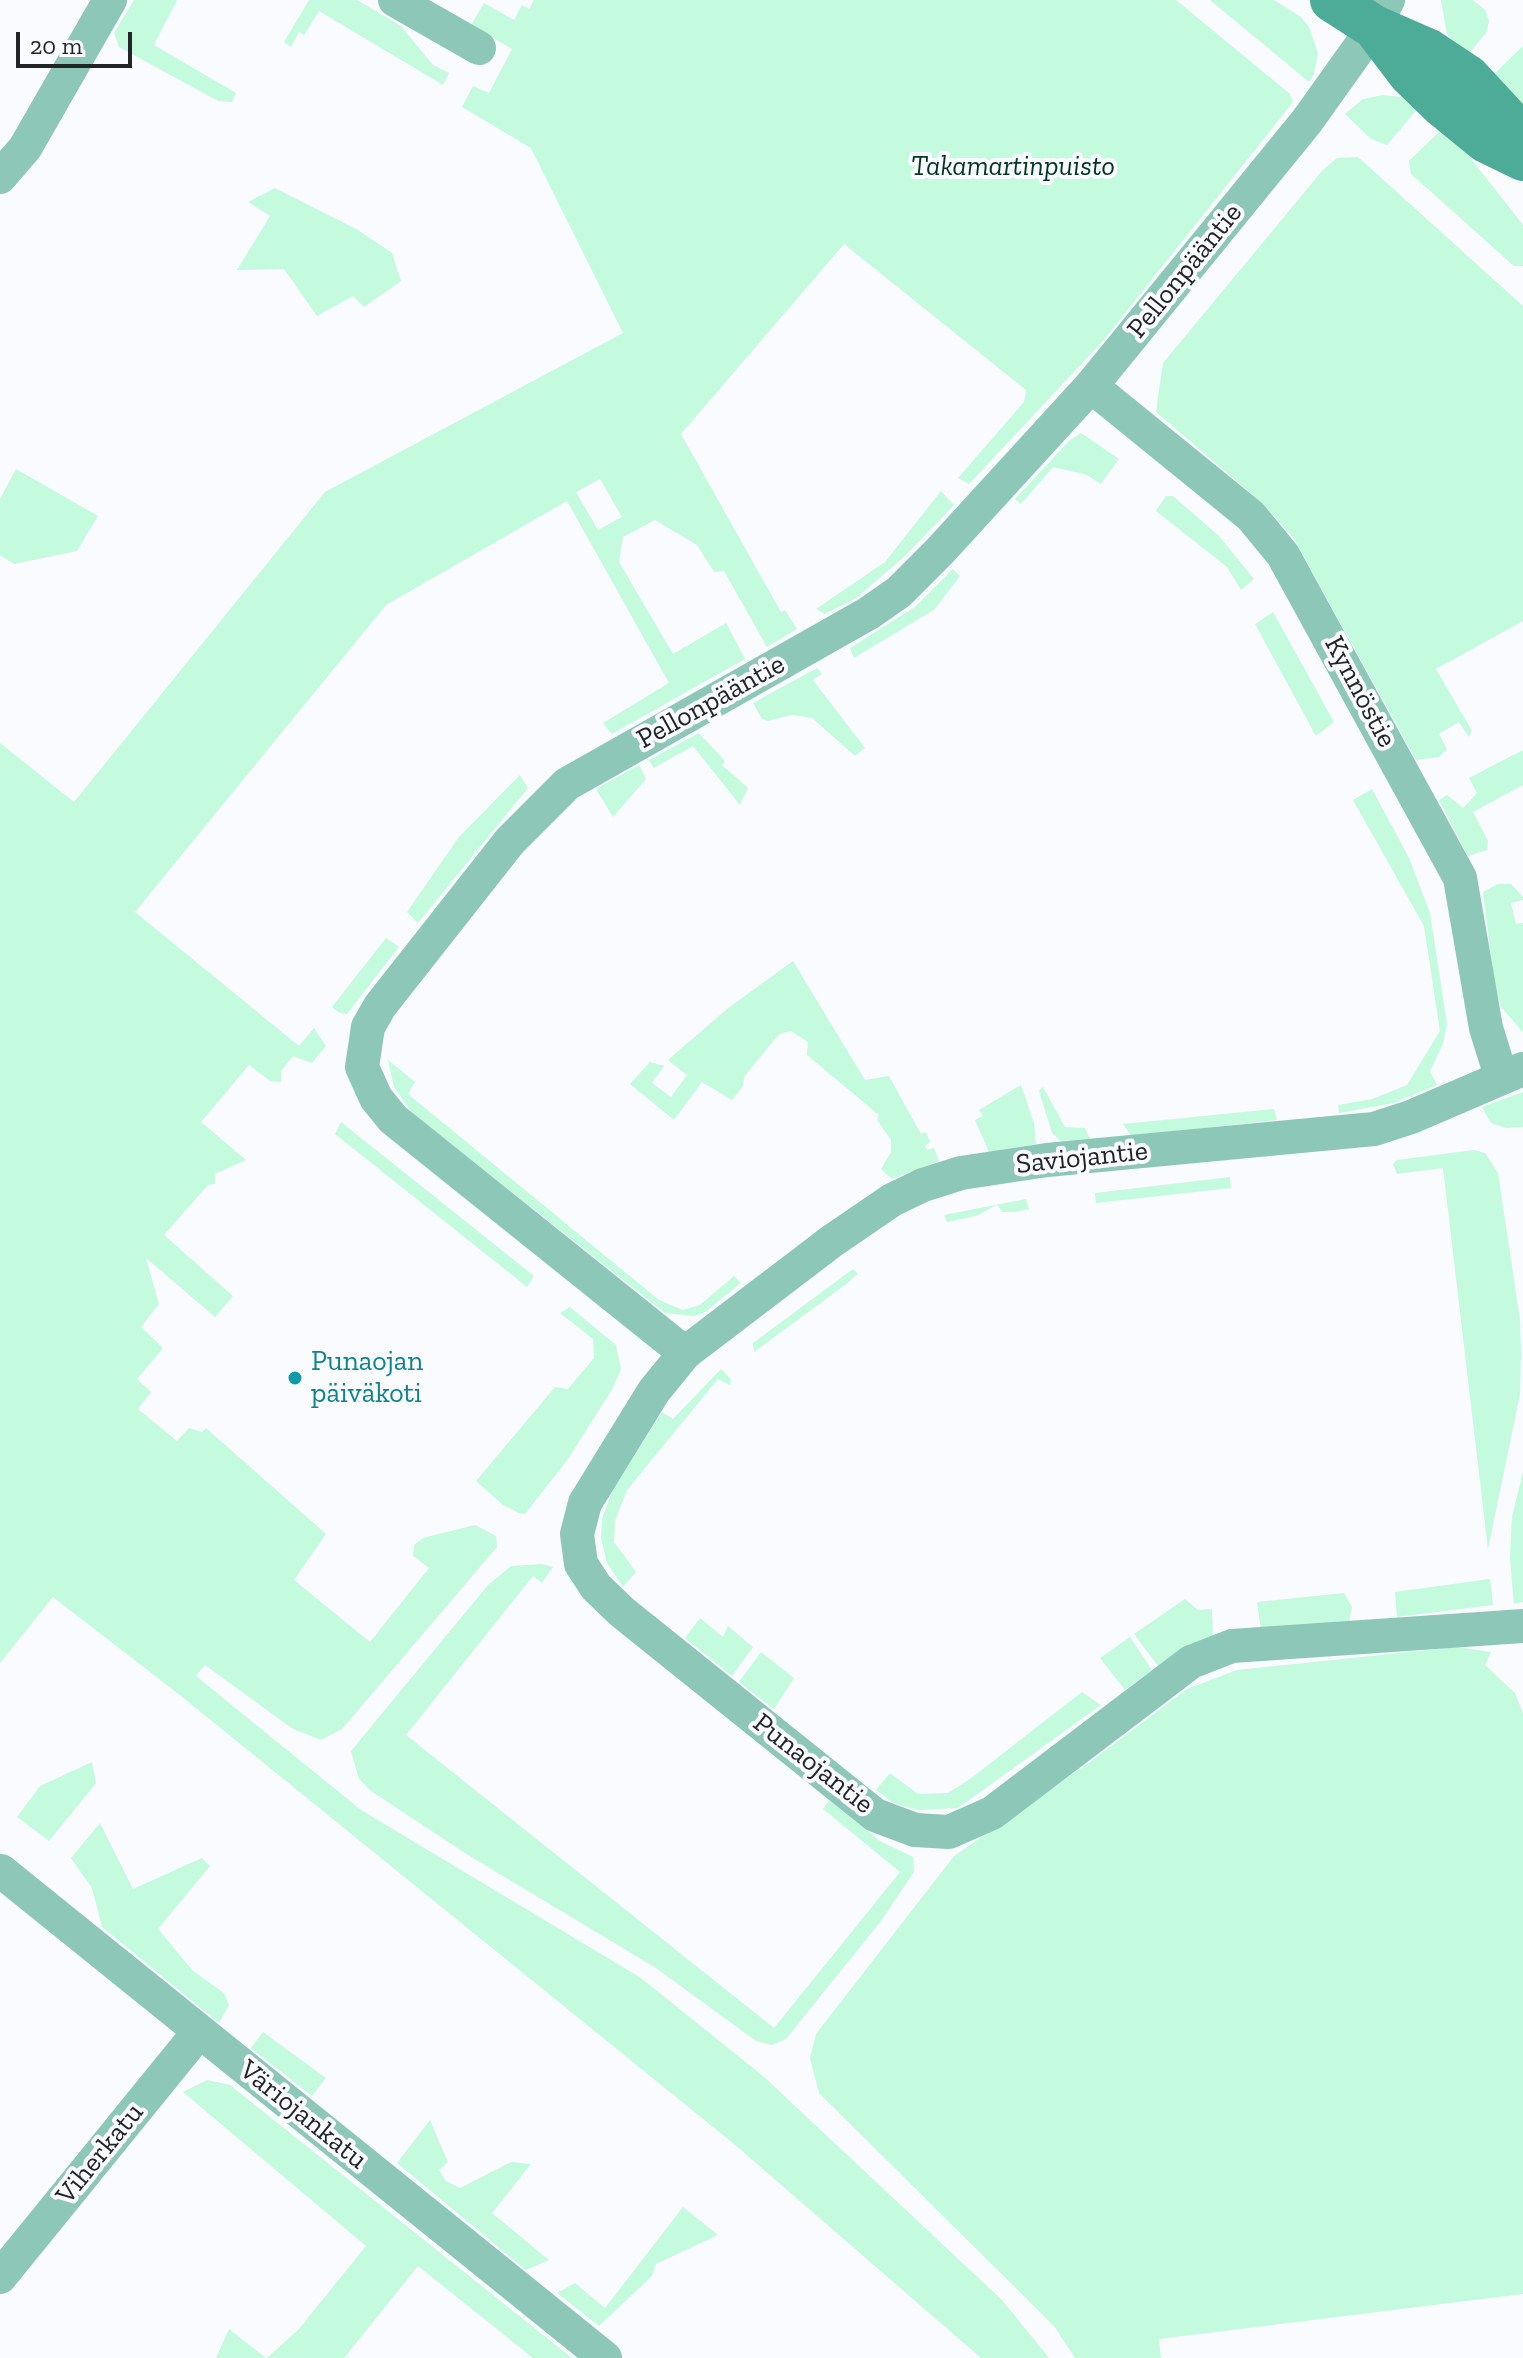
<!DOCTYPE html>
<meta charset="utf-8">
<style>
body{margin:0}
#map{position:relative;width:1523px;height:2358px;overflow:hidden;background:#f9fbfe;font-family:"Zilla Slab",serif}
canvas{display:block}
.scale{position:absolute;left:16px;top:32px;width:116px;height:36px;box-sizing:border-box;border:4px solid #222426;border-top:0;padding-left:10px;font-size:24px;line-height:28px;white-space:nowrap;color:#222426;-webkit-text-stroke:6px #f9fbfe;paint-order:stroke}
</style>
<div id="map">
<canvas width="1523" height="2358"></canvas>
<div class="scale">20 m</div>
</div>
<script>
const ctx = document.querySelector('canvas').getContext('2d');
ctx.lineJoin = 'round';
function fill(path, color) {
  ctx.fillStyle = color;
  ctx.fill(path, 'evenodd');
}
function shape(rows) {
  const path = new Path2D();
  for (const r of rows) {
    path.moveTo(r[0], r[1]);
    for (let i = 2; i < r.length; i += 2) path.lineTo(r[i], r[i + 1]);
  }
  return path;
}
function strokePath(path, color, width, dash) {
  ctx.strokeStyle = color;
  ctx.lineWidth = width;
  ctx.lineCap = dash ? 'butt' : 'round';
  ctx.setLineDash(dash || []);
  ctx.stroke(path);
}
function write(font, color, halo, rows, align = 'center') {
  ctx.font = font + ' "Zilla Slab",serif';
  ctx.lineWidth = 8;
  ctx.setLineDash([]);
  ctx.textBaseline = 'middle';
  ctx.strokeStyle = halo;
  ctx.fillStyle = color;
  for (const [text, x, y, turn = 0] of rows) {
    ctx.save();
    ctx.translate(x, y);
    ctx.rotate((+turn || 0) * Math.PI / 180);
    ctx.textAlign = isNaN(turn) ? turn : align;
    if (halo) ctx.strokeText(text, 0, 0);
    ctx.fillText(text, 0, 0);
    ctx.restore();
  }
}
fill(shape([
 [134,0,177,0,154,45,236,93,232,102,218,101,119,47,114,33],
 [309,0,357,0,401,26,433,65,449,73,443,85,319,11,304,35,299,32,291,47,284,42],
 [534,0,1176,0,1290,94,1293,102,1103,341,969,484,958,478,1024,402,1026,390,844,244,681,434,781,612,785,610,797,629,767,647,724,571,714,572,697,545,655,520,623,537,619,562,673,654,726,623,745,659,612,734,603,723,669,683,567,501,386,605,135,912,299,1046,314,1028,326,1046,312,1063,293,1056,281,1071,281,1082,270,1081,249,1065,201,1122,246,1160,215,1174,215,1184,208,1185,164,1235,233,1296,215,1317,146,1258,159,1304,141,1327,163,1348,137,1379,151,1392,138,1409,177,1441,189,1428,202,1432,206,1428,326,1534,294,1580,370,1642,429,1568,413,1556,414,1545,423,1538,475,1525,496,1536,497,1547,342,1729,321,1740,293,1729,205,1665,196,1676,361,1810,641,1978,763,2076,1002,2300,1049,2358,981,2358,734,2144,181,1696,53,1597,0,1663,0,743,74,802,325,492,623,333,531,148,462,107,473,86,489,93,512,49,471,25,484,3,514,20,522,5,529,9],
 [600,479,622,517,598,530,576,492],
 [1210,0,1274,0,1301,17,1309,27,1318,53,1314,74,1309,82],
 [1441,0,1473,0,1485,10,1489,21,1486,33,1465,58,1447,34],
 [1523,46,1523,108,1489,79],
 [1383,95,1402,97,1419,107,1387,145,1371,139,1345,114,1363,99],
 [1442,129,1461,146,1523,225,1523,266,1514,266,1411,174,1409,161],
 [1358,157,1523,306,1523,621,1436,669,1472,731,1469,737,1459,722,1439,734,1447,749,1439,757,1416,760,1293,537,1262,503,1156,412,1163,363,1322,171,1337,158],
 [275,188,358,230,392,253,401,281,364,307,353,296,317,316,284,269,237,270,270,216,248,202],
 [1081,433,1119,459,1101,484,1087,475,1053,467,1021,504,1015,499,1070,440],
 [16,469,98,516,77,551,14,564,0,555,0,499],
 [941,491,954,505,903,558,855,599,825,614,816,609,885,562],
 [1166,496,1173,496,1219,536,1254,579,1241,590,1227,567,1156,511],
 [953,569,960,576,934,610,854,658,850,648,915,607],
 [1273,612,1334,722,1316,736,1255,624],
 [817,668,822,674,813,680,865,748,855,756,812,718,792,715,768,721,762,719,753,703],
 [699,733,725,761,722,765,748,788,740,805,693,746,654,768,649,760],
 [1523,750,1523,785,1473,812,1488,841,1487,850,1468,856,1439,800,1447,795,1463,808,1477,793,1469,778],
 [639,765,646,779,613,817,596,789],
 [520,775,528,788,418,923,407,912,459,837],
 [1372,789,1409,858,1430,913,1447,1024,1443,1044,1430,1071,1437,1085,1394,1103,1339,1113,1338,1105,1372,1099,1407,1085,1440,1031,1424,926,1353,800],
 [1498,884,1511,884,1523,897,1523,900,1511,903,1516,924,1523,923,1523,1032,1501,1007,1494,979,1483,892],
 [386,938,399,947,347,1014,340,1013,332,1007],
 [793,961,865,1080,889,1076,921,1134,926,1132,930,1142,925,1146,927,1150,934,1148,939,1161,892,1179,881,1169,891,1152,891,1140,877,1120,879,1115,807,1055,808,1042,791,1031,780,1034,774,1040,744,1077,743,1086,732,1100,702,1082,674,1120,630,1084,650,1062,664,1066,652,1083,671,1097,687,1075,668,1060,727,1009],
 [388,1060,415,1082,408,1094,659,1300,683,1310,700,1305,734,1276,741,1283,704,1313,694,1316,665,1313,413,1114,394,1087],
 [1021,1085,1034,1123,1036,1144,989,1152,975,1120,983,1116,979,1110],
 [1043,1087,1065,1127,1085,1128,1090,1139,1061,1141,1052,1133,1039,1091],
 [1523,1092,1523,1127,1506,1128,1491,1123,1482,1107],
 [1274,1109,1277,1120,1131,1136,1123,1124],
 [341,1122,534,1276,527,1287,335,1134],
 [1474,1150,1485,1153,1498,1173,1520,1320,1521,1353,1520,1394,1488,1549,1443,1168,1397,1174,1393,1164,1397,1160],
 [1230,1177,1231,1188,1096,1203,1095,1193],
 [1026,1199,1029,1209,1016,1212,1003,1212,997,1205,976,1216,947,1222,944,1215],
 [853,1269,858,1274,845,1285,754,1352,753,1343],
 [570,1307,616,1345,621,1369,613,1388,568,1459,525,1514,519,1513,503,1505,476,1481,555,1387,568,1389,594,1358,593,1339,560,1313],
 [721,1369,731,1379,730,1385,718,1379,627,1490,615,1521,614,1542,636,1572,623,1587,607,1563,601,1538,602,1519,612,1491,662,1412,673,1419],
 [1523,1472,1523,1602,1514,1604,1510,1558,1512,1517],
 [542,1564,553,1567,542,1583,533,1576,406,1735,774,2028,900,1872,823,1809,829,1800,880,1841,913,1857,914,1872,881,1921,786,2039,772,2045,756,2041,656,1968,468,1855,371,1791,359,1779,351,1751,488,1585,511,1566],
 [1490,1579,1493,1605,1397,1617,1395,1592],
 [1344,1593,1352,1607,1349,1621,1261,1631,1257,1602],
 [1185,1599,1198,1610,1212,1609,1213,1638,1158,1666,1134,1634],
 [700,1618,723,1637,728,1626,753,1647,732,1676,685,1638],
 [1130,1637,1152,1670,1125,1690,1100,1658],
 [1457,1647,1491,1652,1485,1665,1515,1693,1523,1713,1523,2294,1159,2339,1161,2358,1075,2358,1054,2326,819,2093,810,2058,816,2034,954,1856,1090,1762,1187,1689,1237,1670],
 [761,1652,794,1678,774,1709,739,1682],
 [1082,1692,1101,1705,958,1808,918,1810,893,1803,876,1790,890,1773,918,1794,948,1793,970,1779],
 [92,1762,96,1783,49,1841,17,1817,40,1786],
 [100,1823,133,1889,202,1858,210,1866,158,1929,193,1971,224,1993,229,2005,219,2023,102,1927,92,1888,71,1858],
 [263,2032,326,2078,312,2096,251,2048],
 [207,2080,230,2085,572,2358,533,2358,418,2266,344,2358,267,2358,298,2330,366,2246,183,2092],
 [430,2120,448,2162,439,2170,446,2181,460,2188,511,2162,531,2164,492,2213,549,2260,526,2270,397,2163],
 [683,2207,718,2235,656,2264,652,2276,599,2326,557,2293,575,2283,605,2308],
 [229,2329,266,2358,216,2358]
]), '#c4fadd');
strokePath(shape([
 [395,0,479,48],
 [0,177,25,148,110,0],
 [1091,386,1251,516,1283,555,1460,878,1486,1028,1501,1076],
 [1523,1069,1411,1117,1374,1129,1047,1160,961,1173,923,1185,892,1200,832,1241,685,1353,654,1391,585,1503,577,1534,581,1564,596,1587,622,1612,875,1815,915,1830,949,1832,992,1813,1191,1662,1232,1646,1523,1626],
 [685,1353,393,1119,376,1098,362,1067,368,1027,380,1006,510,841,567,784,869,613,899,592,940,551,1091,386,1307,121,1374,27,1388,0],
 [1,1871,605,2358],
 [0,2277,199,2032]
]), '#8dc7b8', 34);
strokePath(shape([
 [1332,0,1374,27,1429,51,1468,77,1507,119,1523,145],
 [1378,32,1410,74,1442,105,1486,141,1523,159]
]), '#4dac97', 44);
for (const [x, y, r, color] of [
 [295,1378,8,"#0f9aa8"]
]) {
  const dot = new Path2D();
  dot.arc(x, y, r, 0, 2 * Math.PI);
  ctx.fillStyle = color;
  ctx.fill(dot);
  strokePath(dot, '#f9fbfe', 3);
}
write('italic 28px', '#003622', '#f9fbfe', [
 ["Takamartinpuisto",1013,167]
]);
write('28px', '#222426', '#f9fbfe', [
 ["Pellonpääntie",1185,271,-51],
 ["Kynnöstie",1360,692,62],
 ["Pellonpääntie",711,702,-29],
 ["Saviojantie",1082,1158,-6],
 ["Punaojantie",813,1764,38],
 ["Väriojankatu",303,2115,39],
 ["Viherkatu",100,2154,-51]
]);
write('28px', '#0d838f', '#f9fbfe', [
 ["Punaojan",311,1362],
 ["päiväkoti",311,1394]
], 'left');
</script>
